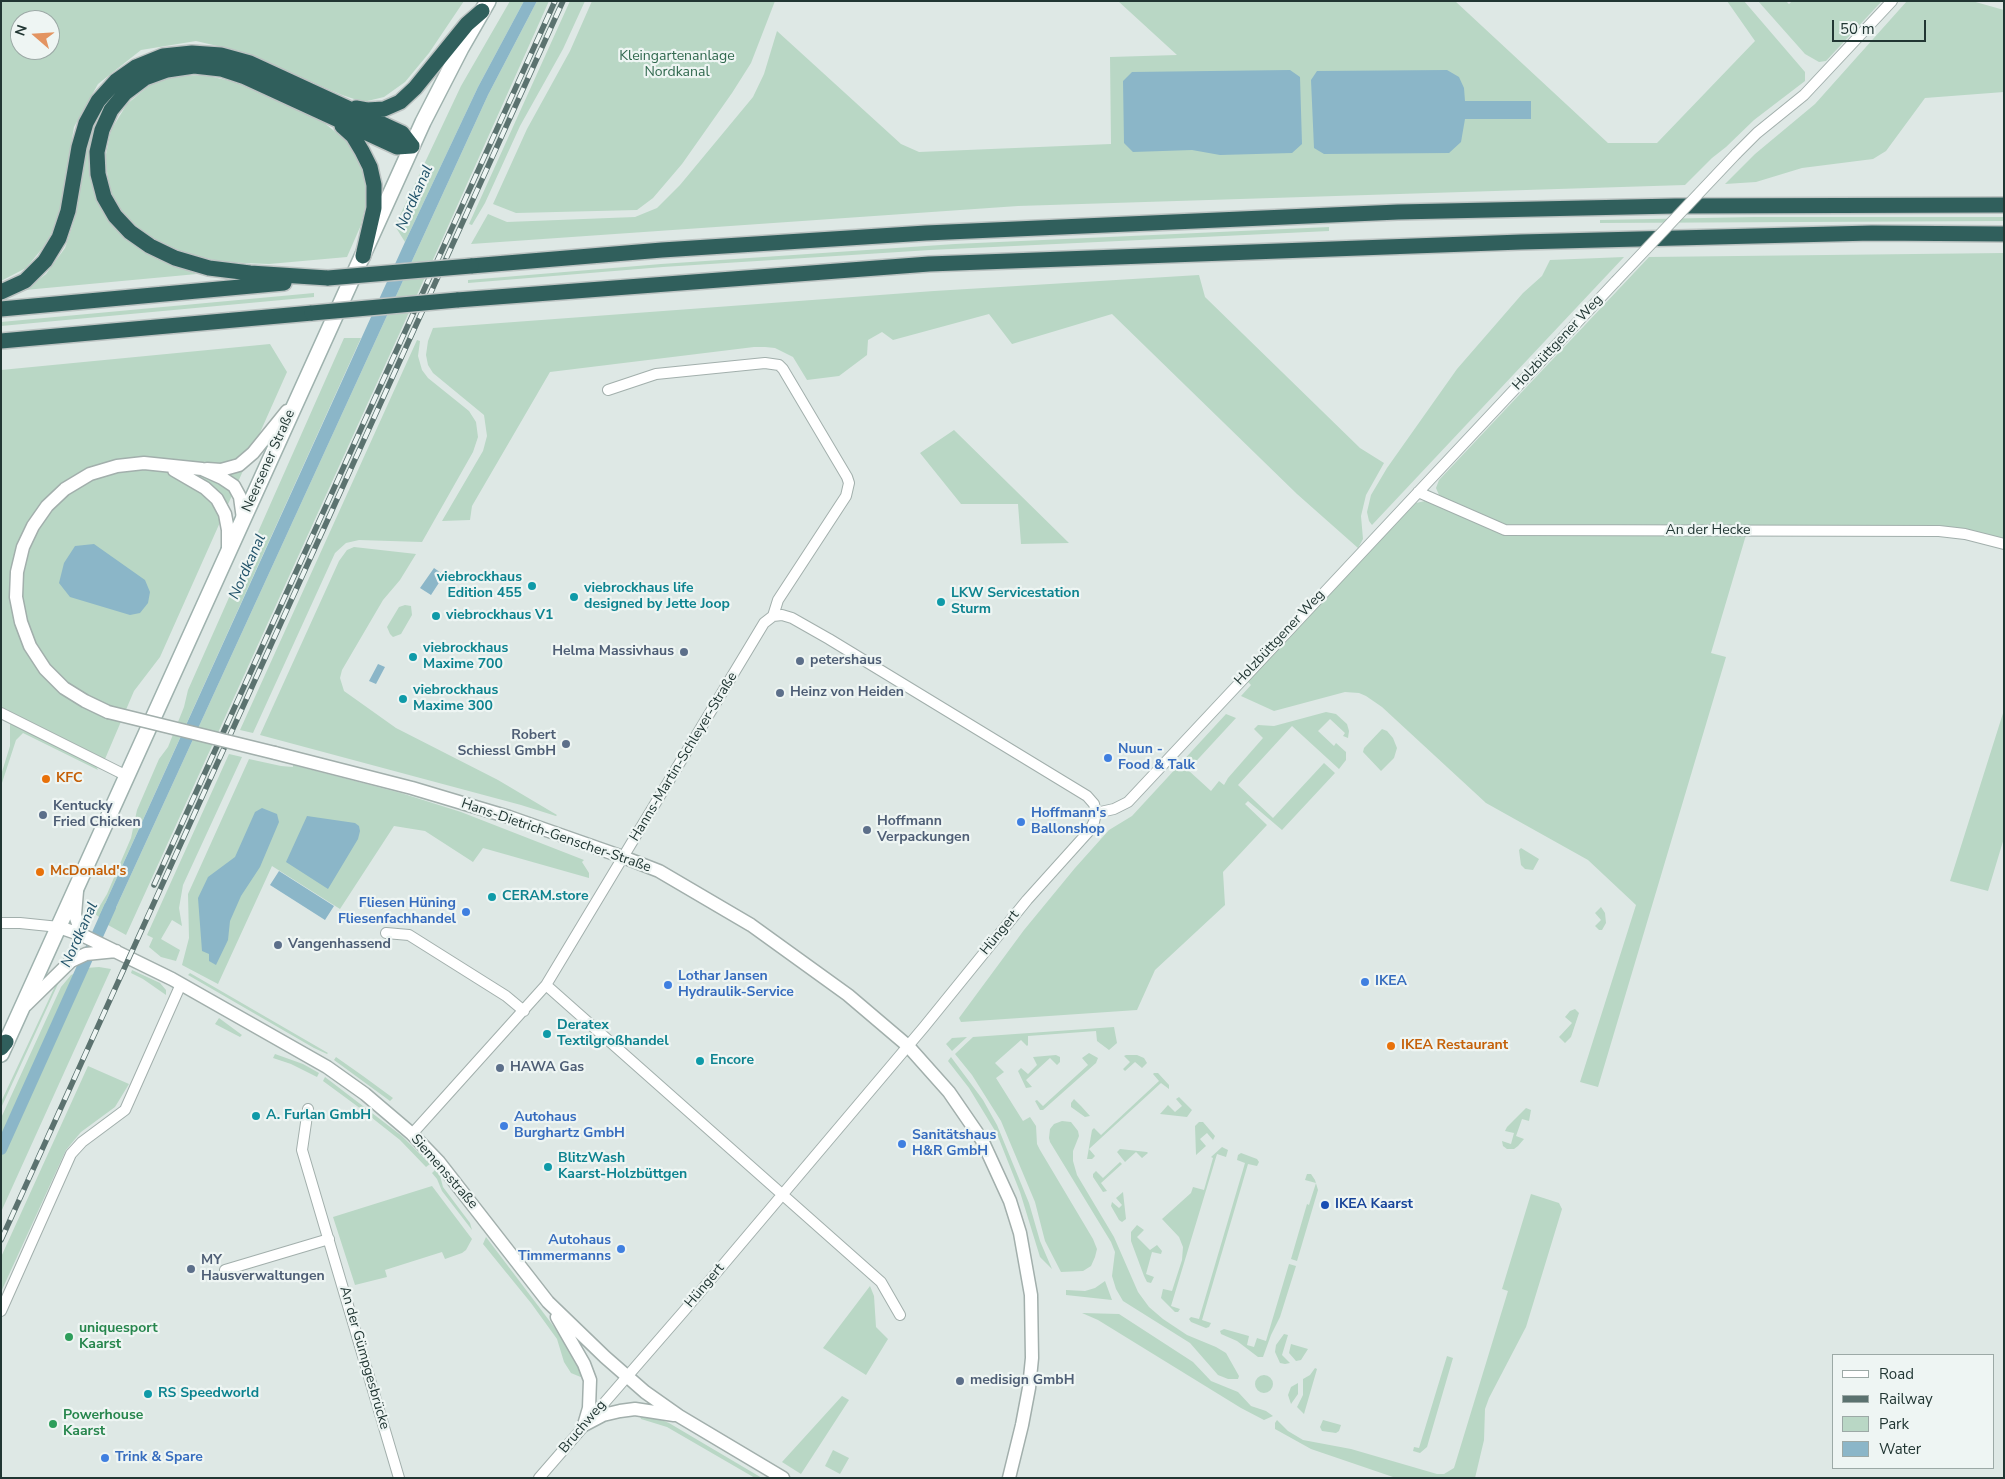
<!DOCTYPE html>
<meta charset="utf-8">
<style>
body{margin:0}
#map{position:relative;width:2005px;height:1479px;overflow:hidden;background:#dee8e5;font-family:"Nunito Sans",sans-serif}
canvas{display:block}
.frame{position:absolute;inset:0;border:2px solid #213633;pointer-events:none}
.legend{position:absolute;left:1832px;top:1354px;width:162px;height:115px;box-sizing:border-box;background:#eef5f3;border:1px solid #9ca9a6;margin:0;padding:6px 9px;list-style:none;font-size:15px;color:#213633}
.legend li{display:flex;align-items:center;gap:10px;height:25px}
.legend b{width:25px;border:1px solid #9ca9a6}
.north{position:absolute;left:10px;top:10px;width:50px;height:50px;box-sizing:border-box;background:#eef5f3;border:1px solid #9ca9a6;border-radius:50%;rotate:289deg;font-size:14px;font-weight:700;line-height:20px;text-align:center;color:#213633}
.north::after{content:'';display:block;margin:auto;width:18px;height:22px;background:#e39461;clip-path:polygon(50% 0,100% 100%,50% 72%,0 100%)}
.scale{position:absolute;left:1832px;top:20px;width:94px;height:22px;box-sizing:border-box;border:2px solid #213633;border-top:0;padding-left:6px;font-size:15px;line-height:18px;white-space:nowrap;color:#213633;-webkit-text-stroke:4px #eef5f3;paint-order:stroke}
</style>
<div id="map">
<canvas width="2005" height="1479"></canvas>
<div class="frame"></div>
<ul class="legend">
<li><b style="height:6px;background:#fff"></b>Road</li>
<li><b style="height:6px;background:#5b726f"></b>Railway</li>
<li><b style="height:14px;background:#b9d7c5"></b>Park</li>
<li><b style="height:14px;background:#8bb6c8"></b>Water</li>
</ul>
<div class="north">N</div>
<div class="scale">50 m</div>
</div>
<script>
const ctx = document.querySelector('canvas').getContext('2d');
ctx.lineJoin = 'round';
function fill(path, color) {
  ctx.fillStyle = color;
  ctx.fill(path, 'evenodd');
}
function shape(rows) {
  const path = new Path2D();
  for (const r of rows) {
    if (r.length === 3) {
      path.moveTo(r[0] + r[2], r[1]);
      path.arc(r[0], r[1], r[2], 0, 2 * Math.PI);
      continue;
    }
    path.moveTo(r[0], r[1]);
    for (let i = 2; i < r.length; i += 2) path.lineTo(r[i], r[i + 1]);
  }
  return path;
}
function strokePath(path, color, width, dash) {
  ctx.strokeStyle = color;
  ctx.lineWidth = width;
  ctx.lineCap = dash ? 'butt' : 'round';
  ctx.setLineDash(dash || []);
  ctx.stroke(path);
}
function write(font, color, halo, rows, align = 'center') {
  ctx.font = font + ' "Nunito Sans",sans-serif';
  ctx.lineWidth = 4.5;
  ctx.setLineDash([]);
  ctx.textBaseline = 'middle';
  ctx.strokeStyle = halo;
  ctx.fillStyle = color;
  for (const [text, x, y, turn = 0] of rows) {
    ctx.save();
    ctx.translate(x, y);
    ctx.rotate((+turn || 0) * Math.PI / 180);
    ctx.textAlign = isNaN(turn) ? turn : align;
    if (halo) ctx.strokeText(text, 0, 0);
    ctx.fillText(text, 0, 0);
    ctx.restore();
  }
}
fill(shape([
 [1,1,464,1,429,53,405,82,384,97,363,102,342,95,239,51,196,41,141,50,98,84,74,127,59,217,46,244,26,268,1,281],
 [20,20,50,20,50,50,20,50],
 [510,1,524,1,478,87,405,242,395,226,461,86],
 [537,1,549,1,441,242,126,935,108,925,488,95],
 [570,1,585,1,563,49,520,126,485,203,472,225,469,224],
 [592,1,775,1,751,63,732,93,682,164,653,198,637,210,516,213,493,204,527,129,570,51],
 [1118,1,1455,1,1608,143,1657,143,1755,41,1727,1,1744,1,1805,72,1805,81,1754,120,1726,147,1712,158,1685,185,1018,206,471,244,488,214,507,222,635,217,657,208,680,185,753,97,764,74,777,31,901,144,919,152,1111,144,1110,57,1177,55],
 [1758,1,1786,1,1789,4,1792,1,1882,1,1826,61,1819,62,1805,54],
 [1907,1,1972,1,2004,10,2004,92,1925,98,1886,151,1873,159,1802,168,1756,182,1725,184,1755,154,1815,104],
 [204,75,235,82,322,121,349,143,363,170,368,196,361,225,347,257,269,264,222,262,182,252,150,237,123,215,110,191,105,159,111,130,127,104,150,85,176,76],
 [104,104,95,127,90,152,92,182,108,219,132,242,160,260,197,274,25,290,46,274,65,248,73,224,85,149,92,124],
 [1755,217,2004,217,2004,221,1600,223,1600,220],
 [1329,227,1329,231,930,250,663,267,468,283,468,280,661,264,955,244],
 [2004,253,2004,540,1963,528,1502,525,1453,504,1439,495,1436,488,1439,480,1649,257],
 [1624,257,1372,525,1369,521,1367,512,1371,495,1387,468,1457,369,1523,293,1542,276,1550,260],
 [1199,275,1205,297,1360,448,1384,463,1366,495,1361,516,1363,539,1358,548,1297,494,1112,314,1012,344,989,314,893,340,882,332,868,340,867,355,839,376,807,380,793,357,775,348,765,347,754,347,550,372,472,506,470,520,442,521,483,451,487,436,484,415,433,373,428,365,426,355,428,341,433,328,934,291],
 [314,293,314,297,1,326,1,322],
 [344,338,361,338,99,917,95,914,107,894,131,838,137,810,159,759,168,747,184,707,188,690],
 [417,340,420,341,418,356,422,370,428,378,469,411,476,422,478,437,473,452,422,542,359,540,346,543,335,553,253,733,240,730],
 [270,344,287,372,160,657,134,691,105,759,1,707,1,370],
 [954,430,1069,543,1021,544,1018,504,961,504,920,453],
 [1425,501,1435,504,1500,533,1746,535,1711,653,1726,657,1598,1087,1580,1082,1636,905,1588,860,1486,803,1382,707,1366,696,1359,693,1345,692,1274,711,1241,696,1251,685,1247,681,1297,626,1416,503],
 [354,547,416,554,400,580,383,600,342,670,340,678,344,691,396,728,498,780,557,815,556,816,521,805,260,735,339,561,347,550],
 [405,605,411,606,412,615,401,634,393,637,390,634,387,627,399,607],
 [2004,710,2004,838,1988,891,1950,881],
 [1326,712,1336,714,1347,724,1349,731,1348,738,1343,736,1345,733,1330,719,1318,731,1334,746,1336,743,1346,752,1346,760,1339,769,1292,726,1238,785,1273,818,1324,763,1335,773,1282,830,1248,801,1245,804,1267,825,1223,872,1225,905,1155,970,1137,1010,961,1022,959,1018,1024,930,1075,868,1109,830,1132,816,1226,714,1236,718,1188,770,1211,791,1219,781,1224,785,1228,778,1263,738,1254,729,1258,725,1274,726],
 [10,720,95,764,98,770,23,733,16,740,1,786,1,775,10,746],
 [1382,729,1387,731,1393,738,1397,748,1394,758,1381,771,1363,752,1364,748],
 [229,754,242,757,183,885,179,908,182,926,172,920,161,939,180,950,176,961,161,957,149,947,153,938,147,935],
 [249,759,281,766,293,767,293,765,401,793,461,812,584,860,582,862,589,873,589,878,483,848,473,862,425,831,394,826,340,909,272,866,218,984,182,965,189,938,188,894],
 [1521,848,1539,859,1533,870,1525,869,1521,865,1519,850],
 [1601,907,1605,913,1606,923,1602,930,1599,930,1595,926,1601,920,1595,913],
 [99,967,111,969,1,1212,1,1118,61,987,71,975,86,968],
 [132,970,160,983,166,990,166,995,143,979,131,973],
 [190,973,328,1053,327,1054,314,1048,188,975],
 [63,977,58,984,1,1108,1,1102,56,984],
 [1575,1009,1579,1013,1571,1037,1565,1043,1559,1037,1572,1023,1565,1017,1570,1011],
 [219,1018,242,1035,240,1037,215,1024],
 [1114,1027,1117,1043,1109,1050,1097,1041,1096,1031,1028,1036,1028,1045,1027,1046,1021,1040,995,1063,1004,1072,996,1078,1023,1121,1030,1117,1036,1126,1037,1144,1040,1150,1093,1239,1097,1249,1095,1257,1091,1266,1083,1271,1061,1272,1045,1241,1035,1202,1001,1121,972,1075,955,1054,973,1037],
 [967,1037,952,1051,946,1044,952,1038],
 [1089,1053,1098,1058,1096,1063,1043,1110,1040,1110,1035,1101,1037,1100,1043,1106,1088,1065,1082,1058],
 [275,1054,303,1064,319,1073,317,1077,291,1064,273,1058],
 [1056,1055,1060,1057,1060,1062,1057,1065,1050,1058,1026,1080,1032,1087,1026,1088,1018,1071,1021,1068,1028,1074,1037,1065,1033,1057],
 [1126,1055,1137,1055,1144,1058,1147,1063,1142,1068,1135,1062,1125,1071,1123,1069,1130,1062,1124,1056],
 [336,1057,363,1076,393,1098,390,1101,334,1060],
 [951,1057,983,1100,997,1125,1029,1203,1040,1241,1052,1269,1040,1257,1020,1192,997,1134,969,1088,948,1061],
 [88,1066,129,1084,115,1107,81,1132,66,1150,1,1292,1,1257],
 [1154,1073,1158,1073,1169,1085,1169,1089,1161,1083,1089,1149,1095,1156,1092,1159,1087,1159,1092,1130,1094,1128,1101,1135,1159,1081,1153,1074],
 [325,1077,402,1136,430,1164,426,1167,400,1140,357,1106,323,1081],
 [1179,1097,1192,1110,1187,1117,1160,1114,1168,1105,1175,1112,1182,1106,1176,1099],
 [1074,1099,1081,1106,1090,1116,1085,1117,1071,1107,1071,1103],
 [1526,1108,1531,1110,1529,1121,1522,1119,1516,1136,1524,1139,1518,1146,1514,1149,1507,1149,1503,1146,1502,1141,1511,1144,1514,1133,1505,1131,1507,1127],
 [1062,1121,1071,1122,1078,1131,1079,1136,1073,1151,1073,1161,1077,1175,1114,1237,1138,1292,1149,1307,1163,1319,1187,1335,1216,1347,1226,1353,1239,1376,1238,1379,1228,1379,1218,1375,1190,1343,1123,1301,1116,1289,1112,1276,1115,1252,1111,1242,1050,1142,1049,1138,1050,1129,1054,1124],
 [1199,1122,1203,1122,1215,1136,1213,1140,1207,1133,1200,1139,1206,1146,1196,1155,1195,1126],
 [1222,1147,1228,1150,1226,1157,1217,1154,1171,1306,1180,1309,1178,1312,1175,1312,1161,1298,1163,1289,1172,1291,1182,1260,1183,1247,1179,1237,1162,1219,1191,1193,1193,1187,1204,1190,1213,1158,1211,1157],
 [1120,1149,1147,1152,1148,1153,1142,1158,1136,1152,1125,1162,1117,1152],
 [1241,1153,1257,1159,1259,1162,1257,1166,1248,1164,1202,1320,1211,1323,1209,1327,1206,1328,1191,1322,1189,1319,1191,1317,1199,1319,1245,1163,1237,1160,1238,1155],
 [1120,1162,1122,1164,1101,1183,1107,1191,1103,1192,1093,1177,1093,1174,1096,1171,1103,1178],
 [435,1170,440,1176,443,1187,470,1223,472,1230,442,1191,437,1179,432,1173],
 [1307,1174,1311,1174,1315,1180,1318,1190,1297,1261,1291,1259,1307,1204,1309,1205,1316,1183,1305,1180],
 [432,1186,472,1239,466,1250,462,1253,445,1259,442,1252,385,1270,387,1277,355,1285,333,1217],
 [1123,1192,1126,1219,1122,1222,1119,1220,1111,1206,1112,1202,1119,1208,1122,1205,1116,1198],
 [1531,1194,1559,1203,1562,1209,1526,1327,1489,1398,1485,1409,1484,1440,1475,1478,1396,1478,1311,1449,1275,1429,1275,1423,1277,1420,1288,1431,1303,1440,1351,1449,1437,1474,1444,1474,1454,1468,1508,1291,1502,1289],
 [1137,1225,1144,1230,1137,1237,1150,1250,1157,1245,1162,1251,1161,1254,1152,1252,1146,1274,1154,1277,1151,1283,1147,1282,1144,1276,1131,1241,1131,1232],
 [486,1237,564,1340,580,1367,583,1378,571,1373,564,1362,557,1339,531,1303,483,1244],
 [1289,1264,1296,1266,1280,1317,1271,1335,1263,1357,1258,1357,1237,1341,1221,1334,1220,1331,1224,1329,1249,1336,1247,1345,1254,1347,1257,1338,1266,1341],
 [1105,1281,1112,1300,1066,1295,1066,1290,1085,1291,1095,1288],
 [870,1286,874,1296,876,1327,888,1339,866,1375,823,1348],
 [1082,1313,1119,1314,1193,1362,1211,1381,1238,1392,1251,1406,1266,1411,1273,1416,1264,1420,1241,1408,1098,1320],
 [1284,1334,1288,1335,1282,1355,1290,1363,1285,1364,1280,1363,1275,1352,1276,1345],
 [1291,1344,1308,1349,1301,1360,1296,1361,1289,1353],
 [1447,1356,1453,1358,1427,1447,1420,1453,1413,1451,1414,1447,1419,1448],
 [1315,1368,1317,1369,1304,1414,1297,1407,1303,1395,1303,1379,1310,1375],
 [1264,1384,9],
 [1298,1383,1298,1394,1291,1404,1288,1395,1291,1387],
 [842,1396,849,1400,801,1474,782,1462],
 [640,1416,654,1417,669,1423,762,1478,755,1478,667,1427,641,1419],
 [1323,1420,1341,1425,1339,1431,1336,1433,1322,1431,1320,1427],
 [833,1450,849,1458,840,1474,825,1466]
]), '#b9d7c5');
fill(shape([
 [524,1,537,1,488,95,108,925,99,917,405,242,478,87],
 [1290,70,1300,77,1302,144,1292,153,1220,155,1192,150,1133,152,1124,143,1123,81,1132,72],
 [1447,70,1459,77,1464,88,1465,101,1531,101,1531,119,1465,119,1461,142,1449,153,1324,154,1314,148,1311,80,1317,71],
 [94,544,145,580,150,592,148,603,140,613,130,615,70,597,59,583,64,563,75,546],
 [434,568,444,575,431,595,420,588],
 [378,664,385,667,376,684,369,681],
 [262,808,277,814,279,822,260,867,241,896,230,921,228,940,216,965,209,961,209,954,202,951,198,898,208,877,235,857,255,812],
 [307,816,355,823,359,826,360,831,358,839,328,889,286,862],
 [279,871,334,906,325,920,270,885]
]), '#8bb6c8');
strokePath(shape([
 [1,1149,110,907]
]), '#8bb6c8', 12);
const minor = shape([
 [1736,154,1757,133,1804,95,1892,1],
 [608,390,656,374,765,363,779,365,783,369,847,477,849,483,846,496,778,600,773,616],
 [1418,492,1505,530,1939,531,1965,534,2004,544],
 [1,713,127,776],
 [1096,813,1114,809,1128,802,1616,281],
 [1,923,20,923,59,927],
 [386,933,409,935,506,996,524,1011],
 [546,985,881,1282,900,1315],
 [308,1109,302,1150,399,1478],
 [412,1134,546,985,764,623,773,616,782,615,792,618,829,639,1087,796,1094,804,1096,813,1094,822,1090,830,1027,900,924,1027,684,1311,539,1478],
 [225,1270,329,1239],
 [1,1311,71,1154,82,1142,125,1110,181,984]
]);
const tertiary = shape([
 [207,469,221,470,239,465,253,453,287,411],
 [174,470,205,488,217,499,225,514,228,530,228,549],
 [108,712,85,701,64,688,45,669,30,646,21,622,16,597,17,572,23,547,33,526,47,506,65,489,90,474,117,466,144,463,202,469,222,478,234,486,240,497,243,519],
 [275,753,412,788,509,817,623,857,659,871,751,925,848,995,908,1046,949,1092,982,1140,1010,1201,1020,1233,1031,1295,1032,1358,1029,1388,1022,1425,1009,1478],
 [77,891,75,915,82,935],
 [59,927,82,935,172,979,327,1067,365,1094,412,1134,439,1162,548,1302,605,1357,645,1392,679,1416,783,1478],
 [26,1005,71,961,86,954,116,951],
 [557,1317,584,1364,590,1380,589,1408,584,1425],
 [584,1425,603,1415,620,1411,635,1409,674,1415]
]);
const secondary = shape([
 [1,1054,423,122,461,48,488,1]
]);
const motorway = shape([
 [356,108,367,110,384,109,400,102,415,88,467,24,482,11],
 [342,126,353,136,362,151,370,167,374,185,374,208,363,256],
 [471,266,662,250,926,233,1398,212,1675,206,2004,205],
 [328,278,250,273,209,268,175,258,150,246,130,232,115,216,104,197,98,174,97,152,102,130,111,110,125,93,145,78,167,70,194,66,221,69,245,77,397,147,412,146],
 [1,292,25,281,45,261,59,238,68,211,79,147,86,123,98,101,116,81,136,67,163,56,192,53,221,55,250,63,402,133,412,146],
 [457,300,929,264,1521,242,1872,233,2004,234],
 [1,309,284,283],
 [1,341,312,313],
 [1,1048,6,1042]
]);
strokePath(minor, '#a2afac', 12);
strokePath(tertiary, '#a2afac', 15);
strokePath(secondary, '#9fb2ae', 18);
strokePath(motorway, '#bcc3c2', 18);
strokePath(minor, '#fff', 10);
strokePath(tertiary, '#fff', 12);
strokePath(secondary, '#fff', 15);
strokePath(motorway, '#305f5c', 15);
const rail = shape([
 [154,885,555,1],
 [1,1240,563,1]
]);
strokePath(rail, '#5b726f', 5.5);
strokePath(rail, '#eef5f3', 4, [11]);
const minorBridge = shape([
 [1616,281,1736,154]
]);
const tertiaryBridge = shape([
 [108,712,275,753]
]);
const motorwayBridge = shape([
 [328,278,471,266],
 [312,313,457,300]
]);
strokePath(minorBridge, '#a2afac', 12, []);
strokePath(tertiaryBridge, '#a2afac', 15, []);
strokePath(motorwayBridge, '#bcc3c2', 18, []);
strokePath(minorBridge, '#fff', 10);
strokePath(tertiaryBridge, '#fff', 12);
strokePath(motorwayBridge, '#305f5c', 15);
for (const [x, y, r, color] of [
 [532,586,5,"#0f9aa8"],
 [574,597,5,"#0f9aa8"],
 [941,602,5,"#0f9aa8"],
 [436,616,5,"#0f9aa8"],
 [684,652,5,"#5c6f8a"],
 [413,657,5,"#0f9aa8"],
 [800,661,5,"#5c6f8a"],
 [780,693,5,"#5c6f8a"],
 [403,699,5,"#0f9aa8"],
 [566,744,5,"#5c6f8a"],
 [1108,758,5,"#3f7fe0"],
 [46,779,5,"#e8710a"],
 [43,815,5,"#5c6f8a"],
 [1021,822,5,"#3f7fe0"],
 [867,830,5,"#5c6f8a"],
 [40,872,5,"#e8710a"],
 [492,897,5,"#0f9aa8"],
 [466,912,5,"#3f7fe0"],
 [278,945,5,"#5c6f8a"],
 [1365,982,5,"#3f7fe0"],
 [668,985,5,"#3f7fe0"],
 [547,1034,5,"#0f9aa8"],
 [1391,1046,5,"#e8710a"],
 [700,1061,5,"#0f9aa8"],
 [500,1068,5,"#5c6f8a"],
 [256,1116,5,"#0f9aa8"],
 [504,1126,5,"#3f7fe0"],
 [902,1144,5,"#3f7fe0"],
 [548,1167,5,"#0f9aa8"],
 [1325,1205,5,"#1a4fb4"],
 [621,1249,5,"#3f7fe0"],
 [191,1269,5,"#5c6f8a"],
 [69,1337,5,"#2e9e5b"],
 [960,1381,5,"#5c6f8a"],
 [148,1394,5,"#0f9aa8"],
 [53,1424,5,"#2e9e5b"],
 [105,1458,5,"#3f7fe0"]
]) {
  const dot = new Path2D();
  dot.arc(x, y, r, 0, 2 * Math.PI);
  ctx.fillStyle = color;
  ctx.fill(dot);
  strokePath(dot, '#eef5f3', 2);
}
write('14px', '#30684e', '#eef5f3', [
 ["Kleingartenanlage",677,57],
 ["Nordkanal",677,73]
]);
write('14px', '#213633', '#eef5f3', [
 ["Holzbüttgener Weg",1558,343,-47],
 ["Neersener Straße",269,461,-66],
 ["An der Hecke",1708,531],
 ["Holzbüttgener Weg",1280,638,-47],
 ["Hanns-Martin-Schleyer-Straße",684,757,-59],
 ["Hans-Dietrich-Genscher-Straße",556,836,19],
 ["Hüngert",1000,933,-51],
 ["Siemensstraße",444,1172,49],
 ["Hüngert",705,1286,-50],
 ["An der Gümpgesbrücke",364,1358,74],
 ["Bruchweg",583,1427,-50]
]);
write('bold 14px', '#0d838f', '#eef5f3', [
 ["viebrockhaus",522,578,"right"],
 ["Edition 455",522,594,"right"],
 ["viebrockhaus life",584,589],
 ["designed by Jette Joop",584,605],
 ["LKW Servicestation",951,594],
 ["Sturm",951,610],
 ["viebrockhaus V1",446,616],
 ["viebrockhaus",423,649],
 ["Maxime 700",423,665],
 ["viebrockhaus",413,691],
 ["Maxime 300",413,707],
 ["CERAM.store",502,897],
 ["Deratex",557,1026],
 ["Textilgroßhandel",557,1042],
 ["Encore",710,1061],
 ["A. Furlan GmbH",266,1116],
 ["BlitzWash",558,1159],
 ["Kaarst-Holzbüttgen",558,1175],
 ["RS Speedworld",158,1394]
], 'left');
write('bold 14px', '#4e5e75', '#eef5f3', [
 ["Helma Massivhaus",674,652,"right"],
 ["petershaus",810,661],
 ["Heinz von Heiden",790,693],
 ["Robert",556,736,"right"],
 ["Schiessl GmbH",556,752,"right"],
 ["Kentucky",53,807],
 ["Fried Chicken",53,823],
 ["Hoffmann",877,822],
 ["Verpackungen",877,838],
 ["Vangenhassend",288,945],
 ["HAWA Gas",510,1068],
 ["MY",201,1261],
 ["Hausverwaltungen",201,1277],
 ["medisign GmbH",970,1381]
], 'left');
write('bold 14px', '#366cbe', '#eef5f3', [
 ["Nuun -",1118,750],
 ["Food & Talk",1118,766],
 ["Hoffmann's",1031,814],
 ["Ballonshop",1031,830],
 ["Fliesen Hüning",456,904,"right"],
 ["Fliesenfachhandel",456,920,"right"],
 ["Lothar Jansen",678,977],
 ["Hydraulik-Service",678,993],
 ["IKEA",1375,982],
 ["Autohaus",514,1118],
 ["Burghartz GmbH",514,1134],
 ["Sanitätshaus",912,1136],
 ["H&R GmbH",912,1152],
 ["Autohaus",611,1241,"right"],
 ["Timmermanns",611,1257,"right"],
 ["Trink & Spare",115,1458]
], 'left');
write('bold 14px', '#c56008', '#eef5f3', [
 ["KFC",56,779],
 ["McDonald's",50,872],
 ["IKEA Restaurant",1401,1046]
], 'left');
write('bold 14px', '#164399', '#eef5f3', [
 ["IKEA Kaarst",1335,1205]
], 'left');
write('bold 14px', '#27864d', '#eef5f3', [
 ["uniquesport",79,1329],
 ["Kaarst",79,1345],
 ["Powerhouse",63,1416],
 ["Kaarst",63,1432]
], 'left');
write('italic 15px', '#23546b', '#eef5f3', [
 ["Nordkanal",415,198,-66],
 ["Nordkanal",248,567,-66],
 ["Nordkanal",80,935,-66]
]);
</script>
